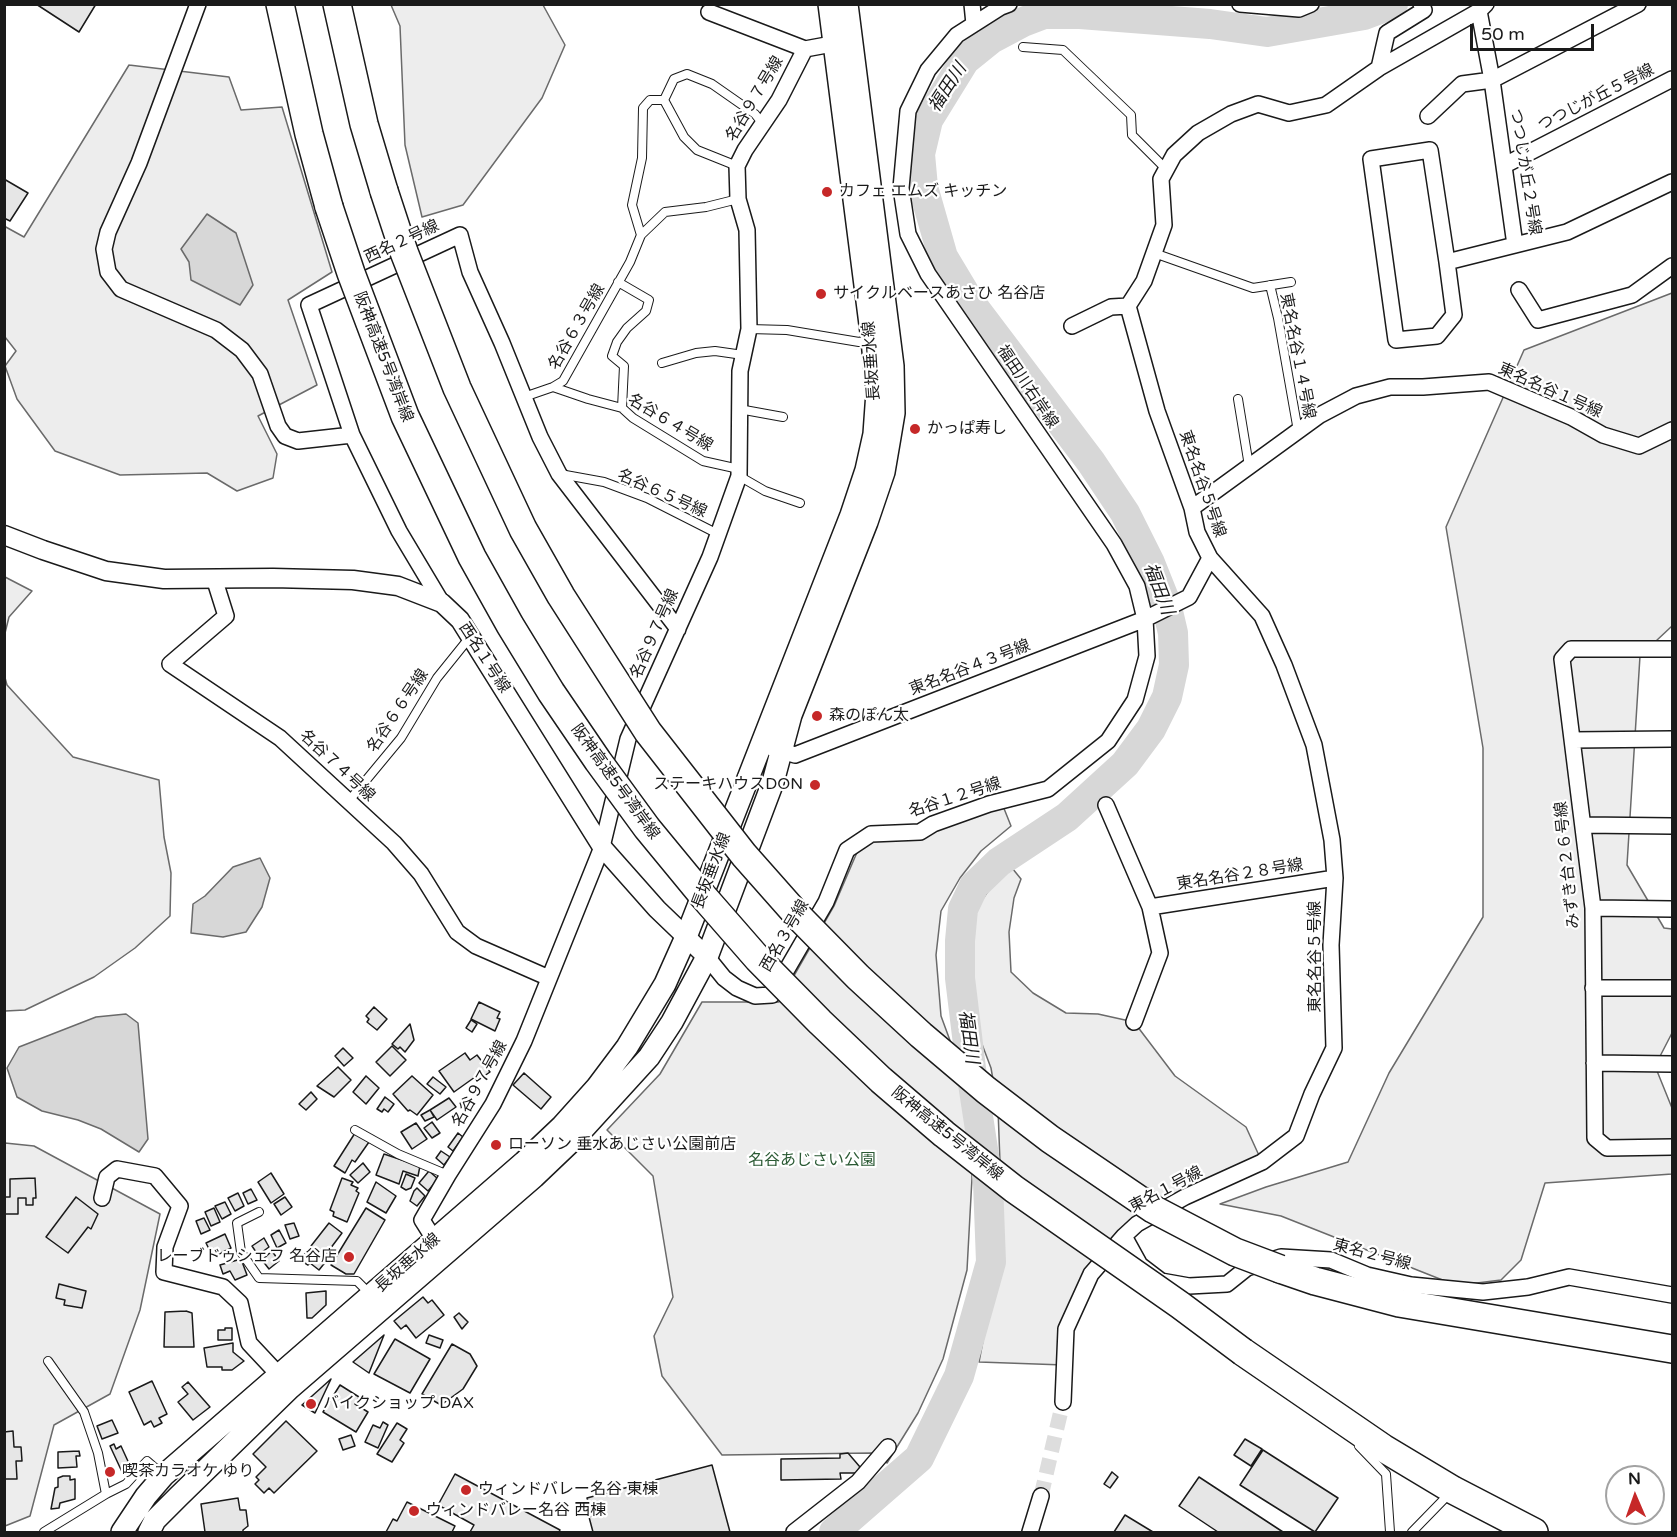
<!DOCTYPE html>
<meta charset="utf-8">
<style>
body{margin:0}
#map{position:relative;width:1677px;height:1537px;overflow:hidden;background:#fff;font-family:"Varela Round",sans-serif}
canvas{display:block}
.frame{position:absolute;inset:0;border:6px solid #1a1a1a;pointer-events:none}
.north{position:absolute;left:1605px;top:1465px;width:60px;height:60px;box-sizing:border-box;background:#fff;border:2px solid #a3a3a3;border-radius:50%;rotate:358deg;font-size:16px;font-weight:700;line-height:24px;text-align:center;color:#1a1a1a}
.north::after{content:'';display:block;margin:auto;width:21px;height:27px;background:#c62828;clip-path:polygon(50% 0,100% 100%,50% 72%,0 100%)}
.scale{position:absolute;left:1470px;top:24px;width:124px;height:27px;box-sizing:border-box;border:3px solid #1a1a1a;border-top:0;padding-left:8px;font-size:18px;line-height:21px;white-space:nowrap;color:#1a1a1a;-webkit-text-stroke:4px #fff;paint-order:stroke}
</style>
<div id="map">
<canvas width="1677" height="1537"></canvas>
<div class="frame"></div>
<div class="north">N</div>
<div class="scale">50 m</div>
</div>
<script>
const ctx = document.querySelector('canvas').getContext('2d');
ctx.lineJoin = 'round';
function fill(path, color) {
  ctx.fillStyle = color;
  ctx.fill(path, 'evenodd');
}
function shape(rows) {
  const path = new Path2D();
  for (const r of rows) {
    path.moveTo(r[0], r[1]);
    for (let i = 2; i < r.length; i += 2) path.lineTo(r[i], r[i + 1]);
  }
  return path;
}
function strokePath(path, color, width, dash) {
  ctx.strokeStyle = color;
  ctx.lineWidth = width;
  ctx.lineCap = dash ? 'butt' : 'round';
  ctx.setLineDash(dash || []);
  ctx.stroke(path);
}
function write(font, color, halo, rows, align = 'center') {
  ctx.font = font + ' "Varela Round","Noto Sans JP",sans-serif';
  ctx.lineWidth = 4.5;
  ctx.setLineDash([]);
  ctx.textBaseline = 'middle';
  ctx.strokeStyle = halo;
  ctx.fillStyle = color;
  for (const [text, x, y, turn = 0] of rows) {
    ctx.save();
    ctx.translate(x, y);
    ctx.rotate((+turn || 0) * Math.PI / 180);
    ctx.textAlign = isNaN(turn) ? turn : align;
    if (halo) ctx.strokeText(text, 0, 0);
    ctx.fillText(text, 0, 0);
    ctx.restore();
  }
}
const built = shape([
 [391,5,543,5,565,45,542,98,463,205,422,217,405,145,400,26,391,5],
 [129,65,229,77,241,110,282,107,332,272,288,300,317,385,258,416,277,454,273,478,237,491,207,473,120,475,55,451,17,399,5,366,16,351,5,337,4,226,24,237,129,65],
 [1672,293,1672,626,1640,656,1627,865,1664,928,1672,929,1672,1033,1655,1066,1672,1108,1672,1174,1545,1183,1521,1260,1501,1280,1477,1283,1450,1283,1281,1216,1220,1204,1266,1187,1348,1162,1389,1073,1483,917,1483,748,1446,527,1524,350,1672,293],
 [5,577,32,591,9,617,5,633,5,577],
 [4,674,7,685,73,757,159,780,164,837,171,873,170,916,135,948,94,977,25,1010,5,1011,4,674],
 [1003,806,1011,826,981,851,960,878,941,911,936,955,941,1016,959,1065,970,1122,972,1178,967,1270,943,1359,918,1413,887,1463,872,1453,722,1455,662,1376,654,1336,673,1297,653,1176,607,1130,660,1074,702,1002,779,1002,834,906,858,850,871,841,1003,806],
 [1008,863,1021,879,1014,898,1009,932,1011,972,1033,993,1066,1013,1098,1014,1134,1022,1175,1076,1246,1127,1262,1162,1137,1224,1091,1274,1066,1329,1064,1365,979,1362,1001,1245,1002,1216,998,1109,991,1068,980,1039,970,984,966,943,972,914,1008,863],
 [5,1143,34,1146,160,1214,140,1310,110,1394,54,1425,30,1516,5,1526,5,1143]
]);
fill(built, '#ededed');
strokePath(built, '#6a6a6a', 1.5);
const water = shape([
 [207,214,236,233,253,285,240,305,191,280,189,262,181,249,207,214],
 [260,858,270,878,262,907,246,932,223,937,191,933,193,904,205,896,233,867,260,858],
 [126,1014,138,1023,148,1139,139,1152,101,1129,78,1120,42,1111,17,1097,7,1068,19,1047,96,1017,126,1014]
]);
fill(water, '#d7d7d7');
strokePath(water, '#6a6a6a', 1.5);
strokePath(shape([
 [834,1532,919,1458,959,1376,991,1262,988,1182,972,1077,960,978,960,941,963,909,974,886,999,862,1067,817,1125,764,1151,729,1167,697,1174,665,1173,633,1166,603,1150,563,1125,513,1091,462,970,302,943,257,923,187,920,154,928,120,965,60,991,39,1023,22,1044,14,1080,14,1210,24,1267,32,1364,15,1393,4]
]), '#d7d7d7', 30);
const building = shape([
 [36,4,96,4,79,32,36,4],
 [4,179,28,193,10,221,4,218,4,179],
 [479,1002,500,1012,497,1018,500,1019,495,1031,471,1019,479,1002],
 [374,1007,387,1019,377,1030,367,1022,369,1019,366,1016,374,1007],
 [471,1020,477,1024,472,1032,466,1028,471,1020],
 [410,1024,414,1040,405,1052,400,1047,398,1049,392,1044,410,1024],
 [392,1046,406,1060,390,1076,376,1062,392,1046],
 [343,1048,353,1058,344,1066,335,1056,343,1048],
 [465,1053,470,1060,477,1055,490,1072,477,1081,475,1077,454,1092,439,1071,465,1053],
 [338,1067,351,1080,334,1097,317,1086,338,1067],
 [524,1073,551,1097,541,1109,513,1085,524,1073],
 [366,1076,379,1088,366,1104,353,1092,366,1076],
 [412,1076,433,1095,417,1115,410,1110,408,1111,393,1094,412,1076],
 [433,1077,446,1087,440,1094,427,1084,433,1077],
 [311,1092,317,1099,306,1110,299,1104,311,1092],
 [385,1097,394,1104,388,1112,384,1109,382,1112,377,1109,385,1097],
 [449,1098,456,1107,437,1120,430,1110,449,1098],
 [430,1110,434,1117,425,1121,421,1115,430,1110],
 [432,1122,440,1133,432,1138,424,1128,432,1122],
 [416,1123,427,1139,412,1149,401,1132,416,1123],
 [355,1133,369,1142,355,1162,352,1160,345,1173,334,1166,355,1133],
 [458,1133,463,1137,453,1151,448,1147,458,1133],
 [441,1151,450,1157,444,1165,436,1158,441,1151],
 [384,1154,420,1166,418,1176,403,1171,399,1184,376,1175,384,1154],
 [363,1163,370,1172,358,1183,350,1175,363,1163],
 [429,1171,438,1179,428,1191,419,1183,429,1171],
 [271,1173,284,1194,271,1203,258,1182,271,1173],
 [406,1174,415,1178,411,1188,406,1190,401,1187,406,1174],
 [35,1178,36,1198,33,1198,33,1205,26,1205,26,1198,18,1198,18,1214,4,1214,4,1197,10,1197,10,1179,35,1178],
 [342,1178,353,1182,351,1185,358,1188,356,1191,359,1193,347,1222,333,1216,334,1212,330,1210,342,1178],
 [376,1182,396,1196,386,1213,367,1202,376,1182],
 [417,1188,425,1196,417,1206,410,1201,414,1191,417,1188],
 [251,1189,257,1200,248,1204,243,1193,251,1189],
 [238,1193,244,1206,235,1211,228,1198,238,1193],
 [76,1197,98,1214,91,1229,88,1227,68,1253,46,1237,76,1197],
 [285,1197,292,1207,281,1215,274,1204,285,1197],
 [225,1202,231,1214,222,1219,215,1206,225,1202],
 [214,1208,220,1222,211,1226,205,1212,214,1208],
 [366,1208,385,1220,354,1274,346,1274,331,1265,366,1208],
 [204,1218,210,1230,201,1234,196,1221,204,1218],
 [294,1223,299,1236,290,1239,285,1225,294,1223],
 [329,1223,342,1233,327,1253,331,1255,319,1270,310,1263,308,1265,300,1260,329,1223],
 [279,1230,286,1243,277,1248,271,1235,279,1230],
 [225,1234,231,1248,213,1257,206,1243,225,1234],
 [264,1238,269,1247,258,1255,252,1246,264,1238],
 [272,1251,279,1261,269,1269,262,1260,272,1251],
 [241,1259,247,1275,235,1280,230,1271,223,1274,220,1265,241,1259],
 [59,1284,86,1291,82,1308,64,1305,65,1300,56,1298,59,1284],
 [326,1291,326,1305,312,1318,307,1318,306,1293,326,1291],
 [423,1297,428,1303,432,1300,444,1315,416,1338,406,1325,401,1329,394,1321,423,1297],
 [186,1311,192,1313,194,1347,164,1347,165,1312,186,1311],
 [459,1313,468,1322,462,1329,454,1317,459,1313],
 [225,1328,232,1328,232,1340,218,1340,218,1330,225,1330,225,1328],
 [384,1335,369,1373,353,1362,384,1335],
 [429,1335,443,1340,440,1348,426,1343,429,1335],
 [395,1339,430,1359,410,1393,374,1374,395,1339],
 [233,1343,233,1352,244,1361,232,1370,222,1370,222,1367,207,1367,204,1348,233,1343],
 [452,1344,470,1354,477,1366,463,1389,441,1405,422,1394,452,1344],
 [331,1379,315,1413,302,1405,331,1379],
 [152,1381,167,1414,159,1418,162,1423,154,1427,151,1421,144,1425,129,1392,152,1381],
 [188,1382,210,1407,193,1420,178,1402,188,1394,182,1387,188,1382],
 [340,1385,359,1397,355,1404,368,1412,356,1432,323,1412,340,1385],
 [112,1420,118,1433,102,1439,97,1426,112,1420],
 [286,1421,317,1451,274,1493,269,1488,264,1493,255,1484,259,1480,256,1477,266,1467,253,1454,286,1421],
 [383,1422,388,1425,378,1448,365,1442,373,1425,380,1428,383,1422],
 [397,1423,407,1429,400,1440,404,1443,392,1462,377,1454,397,1423],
 [13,1431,14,1447,21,1447,22,1461,16,1461,17,1479,4,1479,4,1432,13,1431],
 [351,1435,355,1446,343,1450,339,1439,351,1435],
 [1245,1439,1262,1449,1251,1466,1234,1455,1245,1439],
 [114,1444,116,1449,121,1446,132,1470,123,1474,110,1446,114,1444],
 [1263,1450,1338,1498,1315,1532,1240,1485,1263,1450],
 [79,1451,80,1456,76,1456,77,1467,58,1468,58,1452,79,1451],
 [848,1453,860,1467,856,1473,840,1473,841,1479,781,1480,781,1459,840,1458,840,1454,848,1453],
 [712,1465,730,1532,593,1532,589,1517,592,1516,587,1498,712,1465],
 [1112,1472,1118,1477,1110,1488,1104,1484,1112,1472],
 [455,1474,560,1530,559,1532,470,1532,474,1525,438,1505,455,1474],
 [63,1476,70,1476,70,1480,75,1479,75,1499,60,1503,59,1508,51,1509,55,1488,58,1487,58,1478,63,1476],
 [1199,1477,1283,1532,1218,1532,1179,1506,1199,1477],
 [238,1498,240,1510,246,1510,248,1526,243,1530,243,1532,205,1532,201,1504,238,1498],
 [407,1502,455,1526,452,1532,386,1532,393,1519,397,1521,407,1502],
 [1125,1515,1153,1532,1114,1532,1125,1515]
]);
fill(building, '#e6e6e6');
strokePath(building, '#1a1a1a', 1.5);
strokePath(shape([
 [1041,1496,1063,1402]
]), '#ddd', 15, [15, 8]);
const service = shape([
 [1023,47,1063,50,1131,115,1132,135,1166,169],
 [664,100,674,79,687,74,712,84,755,114,763,124],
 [664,100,684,137,697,150,737,166],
 [641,235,632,205,642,158,643,108,650,100,664,100],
 [1154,253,1253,288,1291,282],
 [618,282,649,300,646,311,627,328,617,342,612,356,624,366,622,408],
 [1270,285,1278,318,1298,431],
 [749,329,787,330,859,342,870,340],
 [662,363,696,353,715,351,743,355],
 [553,387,588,399,622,408,633,418,703,461,739,469],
 [524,397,553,387,563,381,630,262,641,235,665,212,706,207,738,199],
 [1238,399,1249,466],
 [739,409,783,417],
 [560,474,604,482,647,498,718,534],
 [739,476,765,491,800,503],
 [348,802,401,738,437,678,470,637],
 [355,1130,398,1154,448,1175],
 [259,1212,237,1223,241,1252,259,1278,357,1281,370,1294],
 [48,1361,84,1412,98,1453,106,1494],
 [1359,1446,1386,1474,1390,1532],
 [44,1532,106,1494,126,1484,147,1461,162,1474],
 [1412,1532,1450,1493]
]);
const minor = shape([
 [198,4,139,163,108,232,104,249,108,272,121,289,216,330,242,350,260,374,278,426,285,436,298,441,352,435],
 [972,4,974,24],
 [1240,4,1299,9,1311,4],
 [1479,11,1492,80,1515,245,1567,232,1672,182],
 [709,12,805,49],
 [1379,68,1387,33,1424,10,1421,4],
 [1428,116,1462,84,1492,80,1638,4],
 [1505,165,1672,79],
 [1447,262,1430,150,1371,159,1396,340,1437,336,1454,315,1447,262,1515,245],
 [1519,290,1538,320,1632,295,1672,266],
 [1072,326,1111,307,1128,306],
 [1192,508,1320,415,1356,396,1390,387,1423,387,1489,382,1571,417,1603,435,1639,446,1672,430],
 [214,578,226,616,170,664,280,738,394,843,421,874,457,932,476,946,549,978],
 [442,603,399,531,352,435,309,305,460,235,470,272,502,343,540,437,559,474,678,629],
 [1672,649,1571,649,1562,659,1593,908,1595,1138,1607,1148,1672,1147],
 [1573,740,1672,739],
 [772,748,795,755,1145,619,1189,597,1210,558],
 [1106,805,1150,907,1160,953,1134,1022],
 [1583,825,1672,826],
 [1150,907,1335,878],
 [1593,908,1672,909],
 [707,957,724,978,737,988,755,996,772,995,826,902,847,850,871,834,920,832,933,824,989,804,1048,789,1108,741,1135,700,1147,656,1145,619,1137,586,1114,544,928,274,908,234,901,188,908,111,928,70,957,35,1001,7,1009,4],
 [1593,988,1672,988],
 [1594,1063,1672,1064],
 [102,1198,107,1177,117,1169,155,1176,180,1206,165,1247,164,1272,223,1287,240,1303,249,1343,279,1375],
 [1124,1236,1140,1265,1161,1281,1189,1286,1227,1284,1247,1268,1281,1257,1331,1260,1367,1275,1411,1285,1483,1292,1528,1287,1569,1277,1672,1295],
 [439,1247,422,1220,448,1175,493,1104,524,1041,602,847,628,739,710,557,739,476,740,371,749,329,747,230,738,199,737,166,745,150,779,100,805,49,843,42],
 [1063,1402,1066,1329,1091,1274,1124,1236,1137,1224,1185,1197,1262,1162,1296,1136,1312,1094,1334,1048,1331,945,1335,878,1332,840,1314,745,1284,665,1262,616,1210,558,1197,532,1192,508,1157,411,1128,306,1144,281,1164,225,1161,179,1174,155,1198,133,1231,114,1258,104,1289,113,1326,105,1379,68,1479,11,1486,4],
 [794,1532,858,1482,888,1447],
 [1030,1532,1041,1496]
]);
const tertiary = shape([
 [4,535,43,550,106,571,164,579,273,578,353,580,398,586,442,603,460,620,602,847,657,909,707,957]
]);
const secondary = shape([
 [122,1532,146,1496,164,1475,524,1162,562,1126,597,1087,627,1047,665,984,686,937,851,515,866,470,874,434,877,392,872,340,829,4],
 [149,1532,155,1520,179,1496,290,1388,534,1177,576,1137,649,1057,672,1022,707,957,773,782,791,715,867,522,884,472,890,437,894,413,893,366,847,4]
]);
const motorway = shape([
 [280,4,309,134,329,207],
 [337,4,364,124,384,191],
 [1280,1269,1315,1281,1399,1303,1672,1349],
 [1243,1352,1383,1448,1453,1490,1534,1532]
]);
strokePath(service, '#1a1a1a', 10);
strokePath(minor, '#1a1a1a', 18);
strokePath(tertiary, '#1a1a1a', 21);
strokePath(secondary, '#1a1a1a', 24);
strokePath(motorway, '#1a1a1a', 30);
strokePath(service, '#fff', 8);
strokePath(minor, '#fff', 15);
strokePath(tertiary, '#fff', 18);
strokePath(secondary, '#fff', 21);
strokePath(motorway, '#fff', 27);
const motorwayBridge = shape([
 [384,191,404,252,457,388,523,529,561,596,648,732,744,855,798,916,858,977,921,1035,986,1090,1050,1139,1153,1209,1235,1252,1280,1269],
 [329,207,351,273,405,416,472,557,510,625,551,692,598,761,647,828,703,896,758,959,820,1022,881,1080,944,1134,1014,1189,1180,1305,1243,1352]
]);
strokePath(motorwayBridge, '#1a1a1a', 30, []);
strokePath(motorwayBridge, '#fff', 27);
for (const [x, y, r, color] of [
 [827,192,6,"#c62828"],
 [821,294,6,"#c62828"],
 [915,429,6,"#c62828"],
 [817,716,6,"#c62828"],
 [815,785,6,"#c62828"],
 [496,1145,6,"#c62828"],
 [349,1257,6,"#c62828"],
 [311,1404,6,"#c62828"],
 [110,1472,6,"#c62828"],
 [466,1490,6,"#c62828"],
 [414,1511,6,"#c62828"]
]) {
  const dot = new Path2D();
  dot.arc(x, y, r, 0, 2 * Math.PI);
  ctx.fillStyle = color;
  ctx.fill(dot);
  strokePath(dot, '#fff', 2);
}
write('16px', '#1a1a1a', '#fff', [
 ["つつじが丘５号線",1596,98,-27],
 ["名谷９７号線",755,99,-59],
 ["つつじが丘２号線",1525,172,81],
 ["西名２号線",402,242,-25],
 ["名谷６３号線",577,327,-60],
 ["東名名谷１４号線",1297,356,79],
 ["阪神高速5号湾岸線",383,357,69],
 ["長坂垂水線",872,361,-94],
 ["福田川右岸線",1027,387,56],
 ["東名名谷１号線",1550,391,24],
 ["名谷６４号線",670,423,31],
 ["東名名谷５号線",1202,484,71],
 ["名谷６５号線",662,494,24],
 ["名谷９７号線",655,634,-66],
 ["西名１号線",484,658,57],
 ["東名名谷４３号線",970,668,-21],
 ["名谷６６号線",398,711,-56],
 ["名谷７４号線",337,766,43],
 ["阪神高速5号湾岸線",615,782,54],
 ["名谷１２号線",955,798,-18],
 ["みずき台２６号線",1568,865,-96],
 ["長坂垂水線",712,871,-69],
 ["東名名谷２８号線",1240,875,-9],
 ["西名３号線",785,936,-60],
 ["東名名谷５号線",1316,957,-90],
 ["名谷９７号線",480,1084,-61],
 ["阪神高速5号湾岸線",947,1134,39],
 ["東名１号線",1166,1190,-28],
 ["東名２号線",1372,1255,15],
 ["長坂垂水線",408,1263,-41]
]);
write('16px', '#1a1a1a', '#fff', [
 ["カフェ エムズ キッチン",839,192],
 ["サイクルベースあさひ 名谷店",833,294],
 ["かっぱ寿し",927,429],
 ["森のぽん太",829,716],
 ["ステーキハウスDON",803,785,"right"],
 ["ローソン 垂水あじさい公園前店",508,1145],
 ["レーブドゥシェフ 名谷店",337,1257,"right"],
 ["バイクショップ DAX",323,1404],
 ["喫茶カラオケ ゆり",122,1472],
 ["ウィンドバレー名谷 東棟",478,1490],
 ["ウィンドバレー名谷 西棟",426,1511]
], 'left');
write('16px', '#2b5a34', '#fff', [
 ["名谷あじさい公園",812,1161]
]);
write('italic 18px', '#1a1a1a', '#fff', [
 ["福田川",948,88,-57],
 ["福田川",1158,589,69],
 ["福田川",968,1037,82]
]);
</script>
